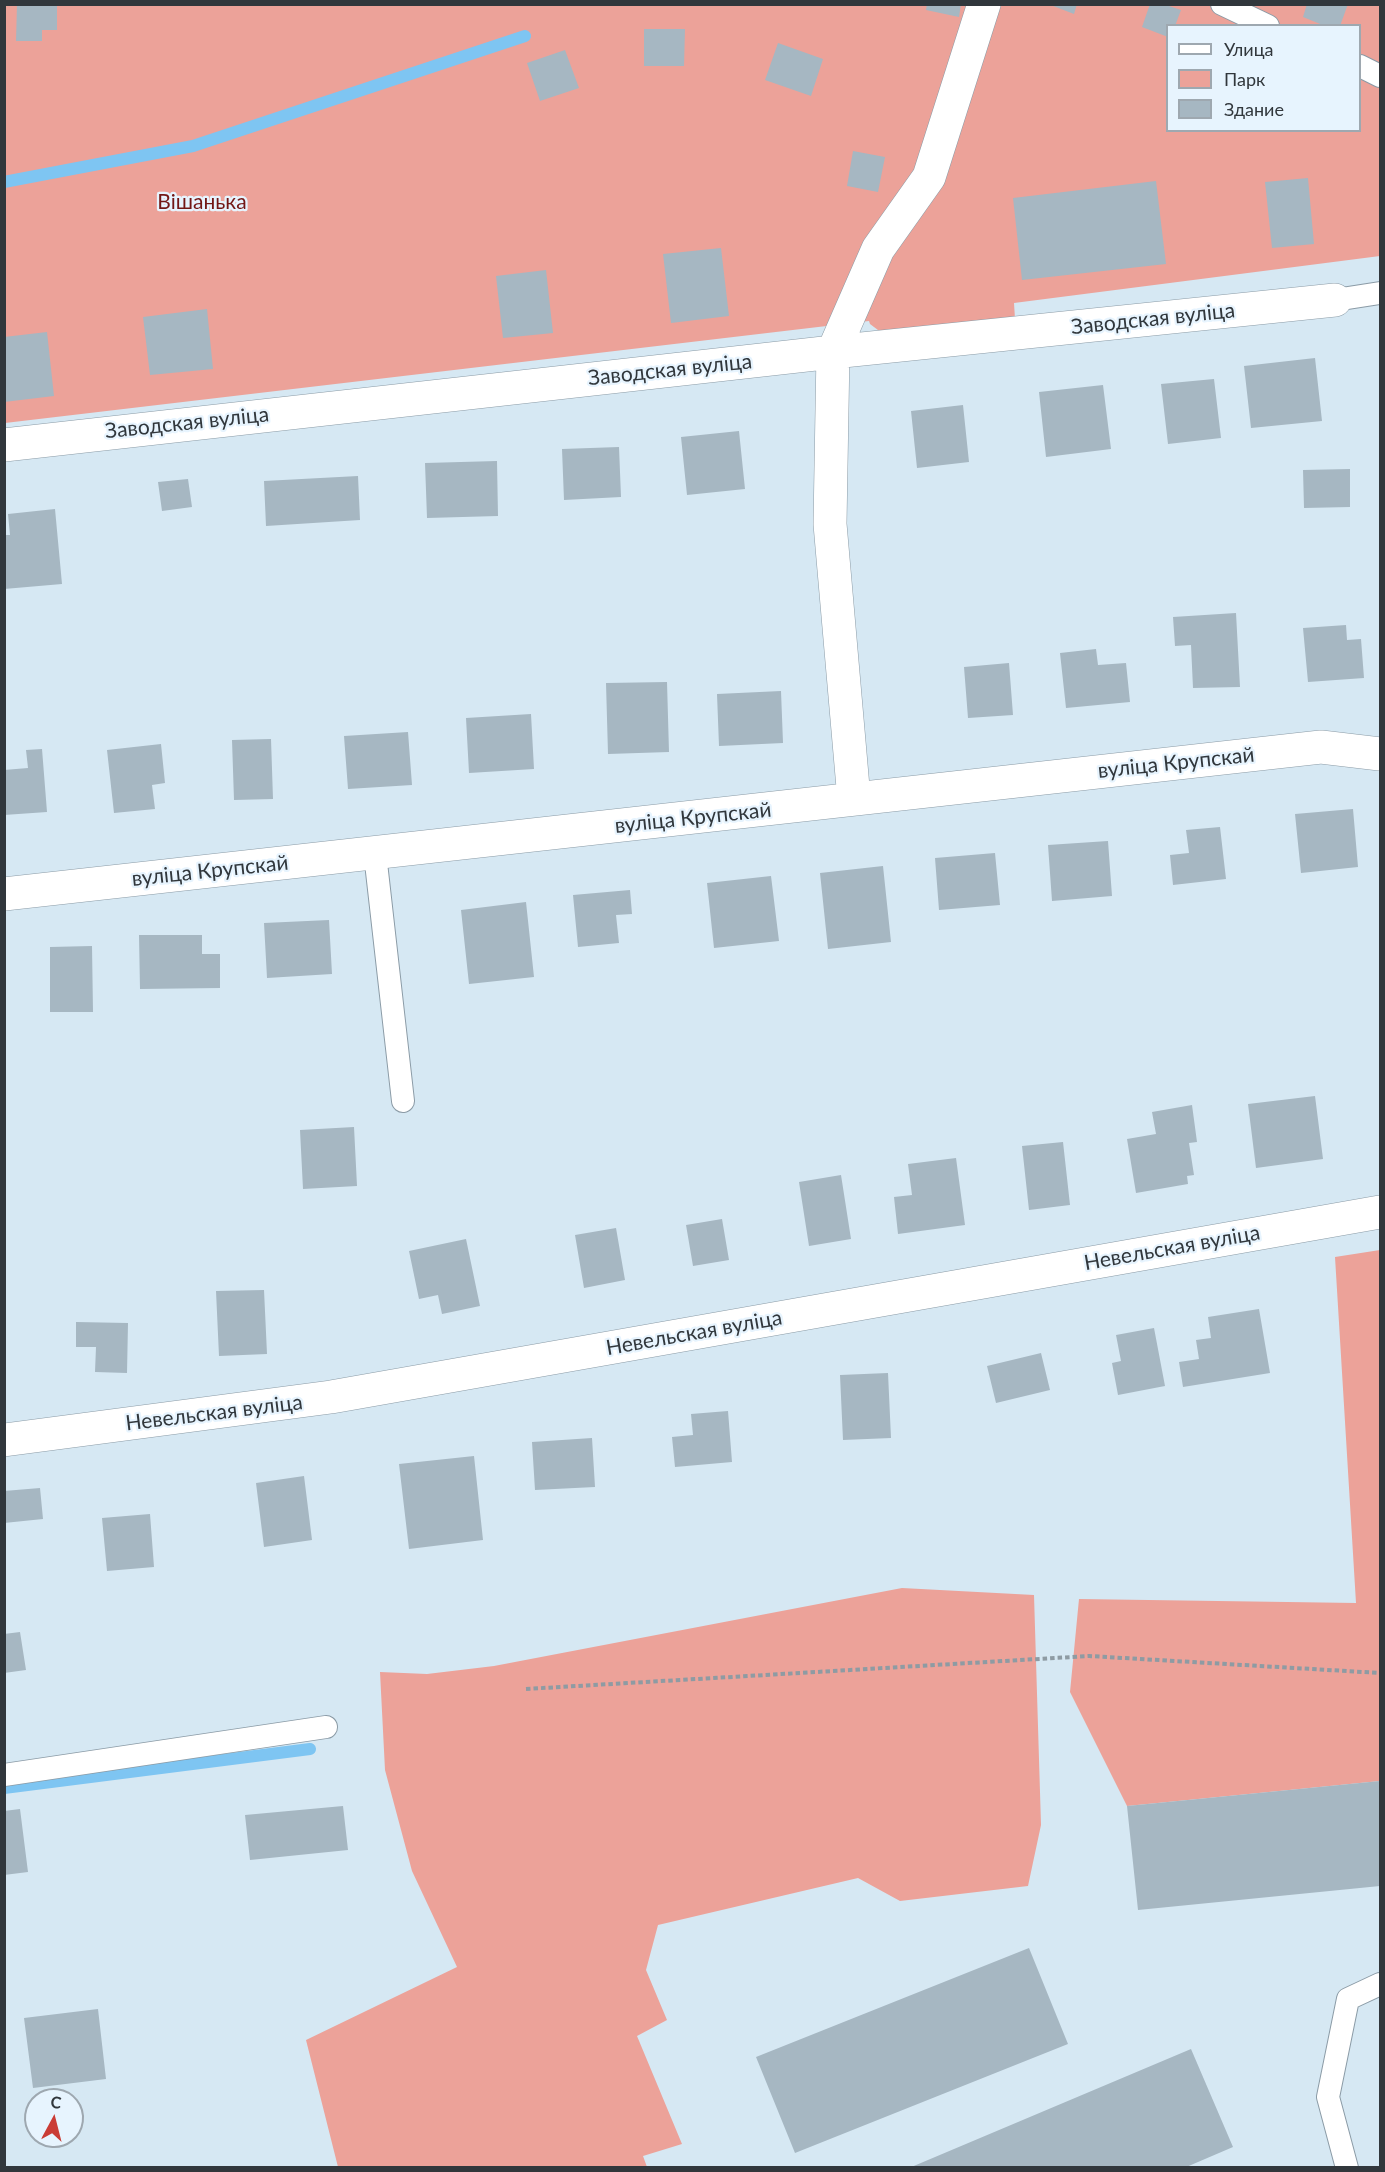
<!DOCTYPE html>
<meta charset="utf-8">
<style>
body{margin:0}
#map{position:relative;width:1385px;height:2172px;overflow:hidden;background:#d6e8f3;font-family:Lato,sans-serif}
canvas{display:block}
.frame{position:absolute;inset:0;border:6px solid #31373c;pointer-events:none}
.legend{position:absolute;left:1166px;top:24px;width:195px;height:108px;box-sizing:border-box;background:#e7f4fe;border:2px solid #9ea8b0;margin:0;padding:8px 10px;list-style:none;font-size:18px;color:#31373c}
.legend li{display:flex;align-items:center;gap:12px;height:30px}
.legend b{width:30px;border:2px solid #9ea8b0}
.north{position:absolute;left:24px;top:2088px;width:60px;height:60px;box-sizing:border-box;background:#e7f4fe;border:2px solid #9ea8b0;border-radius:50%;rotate:7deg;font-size:16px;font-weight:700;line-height:24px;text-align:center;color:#31373c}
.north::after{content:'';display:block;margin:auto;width:21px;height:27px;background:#ca3c36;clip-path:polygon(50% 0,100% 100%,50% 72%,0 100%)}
</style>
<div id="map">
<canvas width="1385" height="2172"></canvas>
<div class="frame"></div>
<ul class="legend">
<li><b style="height:8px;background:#fff"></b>Улица</li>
<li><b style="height:16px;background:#eca299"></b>Парк</li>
<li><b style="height:16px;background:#a6b7c2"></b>Здание</li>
</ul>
<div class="north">С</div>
</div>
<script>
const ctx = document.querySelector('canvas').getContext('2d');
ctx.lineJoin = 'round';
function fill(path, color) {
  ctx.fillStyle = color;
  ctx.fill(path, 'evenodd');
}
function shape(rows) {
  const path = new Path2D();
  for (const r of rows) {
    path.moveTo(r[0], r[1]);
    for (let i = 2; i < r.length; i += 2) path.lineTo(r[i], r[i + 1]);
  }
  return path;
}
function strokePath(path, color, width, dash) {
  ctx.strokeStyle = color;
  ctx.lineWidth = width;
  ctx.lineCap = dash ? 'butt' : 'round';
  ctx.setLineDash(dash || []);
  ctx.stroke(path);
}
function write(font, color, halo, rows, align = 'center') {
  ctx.font = font + ' Lato,sans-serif';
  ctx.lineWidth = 4.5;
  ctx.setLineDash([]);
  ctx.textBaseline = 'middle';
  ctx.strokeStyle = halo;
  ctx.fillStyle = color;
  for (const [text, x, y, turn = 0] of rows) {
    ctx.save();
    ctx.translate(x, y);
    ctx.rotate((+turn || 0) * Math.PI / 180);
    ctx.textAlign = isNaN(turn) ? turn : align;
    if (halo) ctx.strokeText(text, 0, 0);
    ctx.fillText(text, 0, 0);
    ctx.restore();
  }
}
fill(shape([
 [4,5,1380,5,1380,256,1014,303,1015,319,882,333,870,324,869,321,5,423],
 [1168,26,1360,26,1360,130,1168,130],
 [1380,1250,1380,1781,1127,1806,1070,1692,1079,1599,1356,1603,1335,1257],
 [902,1588,1034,1595,1041,1825,1028,1886,900,1901,858,1878,658,1925,646,1970,667,2020,637,2036,682,2144,643,2156,647,2167,338,2167,306,2040,457,1967,412,1871,385,1770,380,1672,427,1674,494,1666]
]), '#eca299');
strokePath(shape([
 [4,182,193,146,525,36],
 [4,1788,310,1749]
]), '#7ec5f2', 12);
fill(shape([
 [17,4,57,4,57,30,42,30,42,41,16,41],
 [927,4,961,4,959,17,926,10],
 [1048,4,1077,4,1074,14],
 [1150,4,1163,4,1181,10,1175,26,1168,26,1168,37,1142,27],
 [1307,4,1348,4,1340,26,1325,26,1303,17],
 [644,29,685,29,684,66,644,66],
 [778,43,823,59,811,96,765,80],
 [565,50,579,88,540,101,527,63],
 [853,151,885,157,878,192,847,186],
 [1308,178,1314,244,1272,248,1265,182],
 [1156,181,1166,264,1022,280,1013,198],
 [721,248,729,316,671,323,663,254],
 [546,270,553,333,503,338,496,276],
 [207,309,213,369,150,375,143,317],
 [47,332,54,396,4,402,4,337],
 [1315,358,1322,421,1251,428,1244,366],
 [1214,379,1221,438,1168,444,1161,384],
 [1103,385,1111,449,1046,457,1039,392],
 [963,405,969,462,917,468,911,411],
 [739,431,745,489,687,495,681,437],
 [619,447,621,497,564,500,562,449],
 [497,461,498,516,427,518,425,463],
 [1350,469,1350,507,1304,508,1303,470],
 [358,476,360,520,266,526,264,481],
 [188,479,192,507,162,511,158,482],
 [55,509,62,584,4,589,4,535,10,535,8,514],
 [1236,613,1240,687,1193,688,1191,645,1175,646,1173,617],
 [1346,625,1347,640,1361,639,1364,678,1308,682,1303,628],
 [1096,649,1098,665,1126,663,1130,702,1066,708,1060,653],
 [1009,663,1013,715,968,718,964,667],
 [667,682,669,752,608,754,606,683],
 [781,691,783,743,719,746,717,694],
 [531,714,534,769,469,773,466,718],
 [408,732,412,785,348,789,344,736],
 [271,739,273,799,234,800,232,740],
 [161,744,165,783,152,785,155,809,114,813,107,750],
 [42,749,47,812,4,815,4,770,28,768,26,750],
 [1353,809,1358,867,1301,873,1295,814],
 [1220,827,1226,879,1173,885,1170,855,1189,853,1186,830],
 [1108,841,1112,896,1052,901,1048,845],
 [995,853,1000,905,939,910,935,858],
 [883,866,891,942,828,949,820,873],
 [771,876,779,941,714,948,707,883],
 [630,890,632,914,616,915,619,943,578,947,573,895],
 [526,902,534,977,469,984,461,910],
 [329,920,332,974,267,978,264,923],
 [139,935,202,935,202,954,220,954,220,988,140,989],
 [92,946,93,1012,50,1012,50,947],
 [1315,1096,1323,1159,1256,1168,1248,1104],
 [1192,1105,1197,1142,1189,1143,1194,1175,1187,1176,1188,1184,1136,1193,1127,1139,1156,1134,1152,1112],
 [354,1127,357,1186,303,1189,300,1130],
 [1063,1142,1070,1205,1029,1210,1022,1146],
 [956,1158,965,1225,898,1234,894,1197,912,1195,908,1164],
 [841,1175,851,1239,809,1246,799,1182],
 [722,1219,729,1260,693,1266,686,1225],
 [616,1228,625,1280,584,1288,575,1235],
 [466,1239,480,1306,442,1314,438,1295,419,1299,409,1251],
 [264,1290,267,1354,219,1356,216,1291],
 [1259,1309,1270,1373,1183,1387,1179,1362,1199,1359,1196,1340,1211,1338,1208,1317],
 [76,1322,128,1323,127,1373,95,1372,96,1347,76,1347],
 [1154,1328,1165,1386,1118,1395,1112,1363,1121,1361,1116,1335],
 [1041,1353,1050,1390,996,1403,987,1366],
 [888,1373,891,1438,843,1440,840,1375],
 [728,1411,732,1462,675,1467,672,1437,693,1435,691,1414],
 [592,1438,595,1487,535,1490,532,1442],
 [474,1456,483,1540,409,1549,399,1464],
 [304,1476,312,1540,264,1547,256,1483],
 [40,1488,43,1519,4,1523,4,1491],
 [150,1514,154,1567,107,1571,102,1518],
 [20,1632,26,1670,4,1673,4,1634],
 [1380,1781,1380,1886,1138,1910,1127,1806],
 [343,1806,348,1850,250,1860,245,1815],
 [20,1809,28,1872,4,1875,4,1811],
 [1029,1948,1068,2044,795,2153,756,2057],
 [98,2009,106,2079,33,2088,24,2018],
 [1191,2049,1233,2147,1184,2168,909,2168]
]), '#a6b7c2');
const service = shape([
 [1222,4,1268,26],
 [1360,66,1380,76],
 [1335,300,1380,293],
 [375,854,403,1101],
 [4,1775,326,1727],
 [1347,2168,1328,2097,1348,1999,1380,1984]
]);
const minor = shape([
 [4,445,833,352,1335,300],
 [854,799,830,524,833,352,878,249,929,177,984,4],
 [4,894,1321,747,1380,754]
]);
const tertiary = shape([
 [4,1440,331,1397,1380,1212]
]);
strokePath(service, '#8b9ba6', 24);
strokePath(minor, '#8b9ba6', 34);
strokePath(tertiary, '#8b9ba6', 34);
strokePath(shape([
 [526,1689,1089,1656,1380,1673]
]), '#8e9ba3', 4, [4.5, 3]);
strokePath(service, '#fff', 22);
strokePath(minor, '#fff', 33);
strokePath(tertiary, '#fff', 33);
write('21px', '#731816', '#e7f4fe', [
 ["Вішанька",202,202]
]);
write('21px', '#31373c', '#e7f4fe', [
 ["Заводская вуліца",1153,319,-6],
 ["Заводская вуліца",670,370,-6],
 ["Заводская вуліца",187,423,-6],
 ["вуліца Крупскай",1176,763,-6],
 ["вуліца Крупскай",693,818,-6],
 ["вуліца Крупскай",210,871,-6],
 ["Невельская вуліца",1172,1248,-10],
 ["Невельская вуліца",694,1333,-10],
 ["Невельская вуліца",214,1413,-7]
]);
</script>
